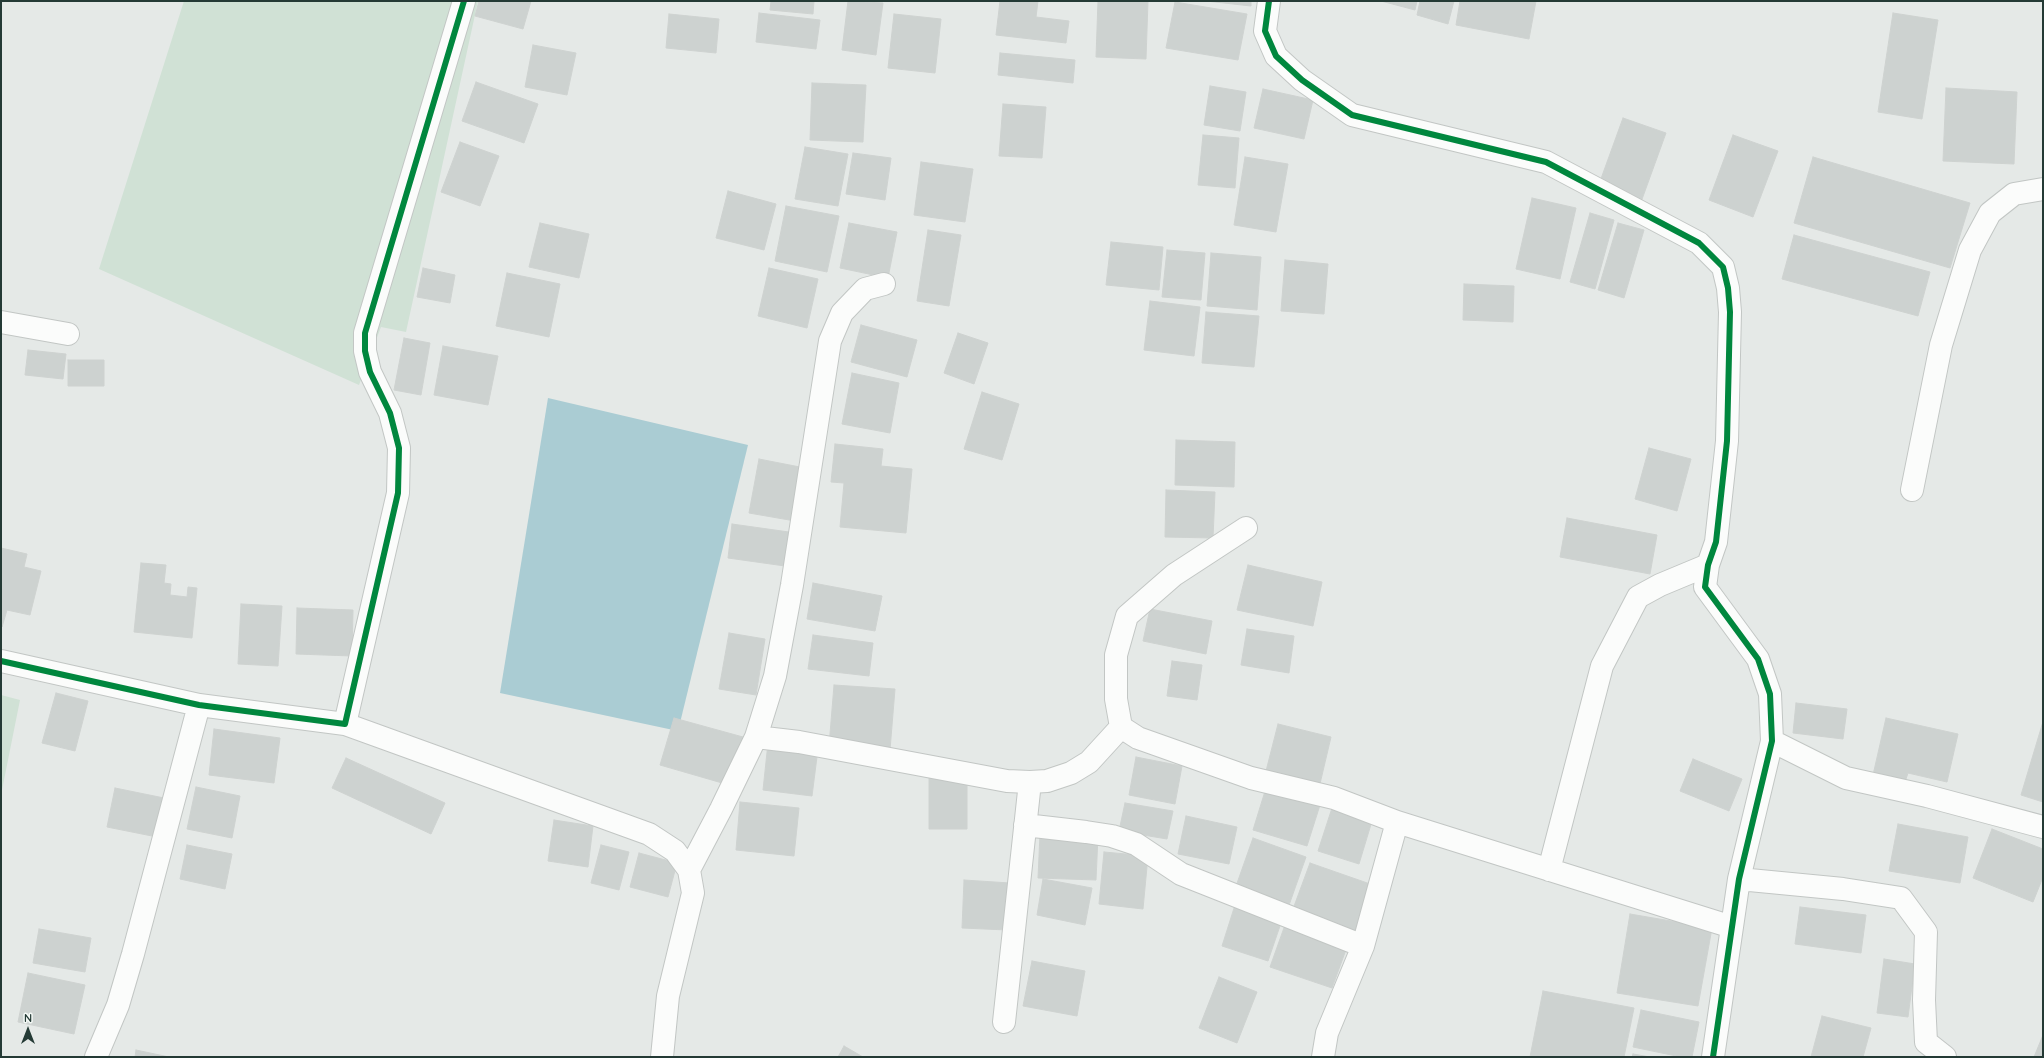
<!DOCTYPE html>
<style>
body{margin:0}
#map{position:relative;width:2044px;height:1058px;overflow:hidden;background:#e5e9e7;font-family:Quicksand,sans-serif}
canvas{display:block}
.frame{position:absolute;inset:0;border:2px solid #243a35;pointer-events:none}
.north{position:absolute;left:8px;top:1010px;width:40px;height:40px;-webkit-text-stroke:3px #f3f8f5;paint-order:stroke;rotate:0deg;font-size:11px;font-weight:700;line-height:16px;text-align:center;color:#243a35}
.north::after{content:'';display:block;margin:auto;width:14px;height:18px;background:#243a35;clip-path:polygon(50% 0,100% 100%,50% 72%,0 100%)}
</style>
<div id="map">
<canvas width="2044" height="1058"></canvas>
<div class="frame"></div>
<div class="north">N</div>
</div>
<script>
const ctx = document.querySelector('canvas').getContext('2d');
ctx.lineJoin = 'round';
function fill(path, color) {
  ctx.fillStyle = color;
  ctx.fill(path, 'evenodd');
}
function shape(rows) {
  const path = new Path2D();
  for (const r of rows) {
    path.moveTo(r[0], r[1]);
    for (let i = 2; i < r.length; i += 2) path.lineTo(r[i], r[i + 1]);
  }
  return path;
}
function strokePath(path, color, width, dash) {
  ctx.strokeStyle = color;
  ctx.lineWidth = width;
  ctx.lineCap = dash ? 'butt' : 'round';
  ctx.setLineDash(dash || []);
  ctx.stroke(path);
}
fill(shape([
 [184,1,478,1,406,332,381,327,359,385,99,269],
 [1,695,20,700,1,795]
]), '#d0e1d5');
fill(shape([
 [548,398,748,445,678,731,500,693]
]), '#aaccd3');
const building = shape([
 [479,1,531,1,523,29,475,16,479,1],
 [771,1,814,1,813,14,770,10,771,1],
 [848,1,883,3,876,55,842,50,848,1],
 [1000,1,1038,1,1036,17,1069,21,1066,43,996,35,1000,1],
 [1098,1,1148,1,1146,59,1096,57,1098,1],
 [1206,1,1251,1,1251,6,1206,1],
 [1381,1,1417,1,1415,10,1381,1],
 [1420,1,1454,1,1448,24,1417,15,1420,1],
 [1460,1,1536,1,1529,39,1456,25,1460,1],
 [1175,2,1247,14,1238,60,1166,48,1175,2],
 [759,13,820,20,816,49,756,42,759,13],
 [1893,13,1938,20,1922,119,1878,112,1893,13],
 [669,14,719,19,716,53,666,48,669,14],
 [894,14,941,19,935,73,888,68,894,14],
 [533,45,576,53,567,95,525,87,533,45],
 [1000,53,1075,60,1073,83,998,75,1000,53],
 [476,82,538,104,524,143,462,121,476,82],
 [812,83,866,85,863,142,810,140,812,83],
 [1210,86,1246,92,1240,131,1204,125,1210,86],
 [1946,88,2017,92,2014,164,1943,161,1946,88],
 [1263,89,1313,100,1304,139,1254,128,1263,89],
 [1003,104,1046,107,1042,158,999,156,1003,104],
 [1623,118,1666,133,1641,202,1598,187,1623,118],
 [1203,135,1239,138,1235,188,1198,185,1203,135],
 [1733,135,1778,151,1753,217,1709,200,1733,135],
 [460,142,499,156,480,206,441,192,460,142],
 [805,147,848,154,838,206,795,199,805,147],
 [853,153,891,158,885,200,846,194,853,153],
 [1245,157,1288,164,1276,232,1234,225,1245,157],
 [1813,157,1970,203,1950,268,1794,223,1813,157],
 [921,162,973,169,965,222,914,215,921,162],
 [728,191,776,204,764,250,716,238,728,191],
 [1532,198,1576,208,1560,279,1516,269,1532,198],
 [786,206,839,216,827,272,775,261,786,206],
 [1590,213,1614,220,1595,289,1570,282,1590,213],
 [540,223,589,234,579,278,529,267,540,223],
 [849,223,897,232,888,278,840,268,849,223],
 [1618,223,1644,230,1624,298,1598,290,1618,223],
 [928,230,961,235,949,306,917,301,928,230],
 [1794,235,1930,272,1918,316,1782,279,1794,235],
 [1111,242,1163,247,1159,290,1106,285,1111,242],
 [1167,250,1205,253,1201,300,1162,297,1167,250],
 [1211,253,1261,257,1257,310,1207,306,1211,253],
 [1285,260,1328,264,1324,314,1281,311,1285,260],
 [423,268,455,275,450,303,417,297,423,268],
 [769,268,818,279,807,328,758,316,769,268],
 [507,273,560,284,549,337,496,326,507,273],
 [1464,284,1514,286,1513,322,1463,320,1464,284],
 [1150,301,1200,307,1194,356,1144,350,1150,301],
 [1206,312,1259,316,1254,367,1202,363,1206,312],
 [861,325,917,340,907,377,851,362,861,325],
 [958,333,988,343,974,384,944,373,958,333],
 [404,338,430,343,421,395,394,390,404,338],
 [443,346,498,356,488,405,434,395,443,346],
 [28,350,66,354,63,379,25,375,28,350],
 [68,360,104,360,104,386,68,386,68,360],
 [852,373,899,383,890,433,842,424,852,373],
 [982,392,1019,404,1002,460,964,449,982,392],
 [1176,440,1235,442,1234,487,1175,485,1176,440],
 [835,444,883,449,881,466,912,469,906,533,840,527,844,483,831,482,835,444],
 [1649,448,1691,459,1677,511,1635,499,1649,448],
 [759,459,805,468,795,521,749,513,759,459],
 [1166,490,1215,492,1213,538,1165,537,1166,490],
 [1567,518,1657,535,1650,574,1560,557,1567,518],
 [732,524,796,533,792,567,728,558,732,524],
 [1,548,27,554,24,567,41,571,30,615,7,610,2,627,1,548],
 [141,563,166,565,164,583,171,584,170,595,187,597,188,587,197,588,192,638,134,632,141,563],
 [1248,565,1322,582,1313,626,1237,610,1248,565],
 [813,583,882,596,875,631,807,619,813,583],
 [241,604,282,606,278,666,238,664,241,604],
 [297,608,353,610,352,656,296,654,297,608],
 [1150,609,1212,621,1206,654,1143,641,1150,609],
 [1247,629,1294,636,1289,673,1241,665,1247,629],
 [729,633,765,639,756,695,719,689,729,633],
 [813,635,873,643,869,676,808,669,813,635],
 [1172,661,1202,665,1197,700,1167,696,1172,661],
 [834,685,895,689,890,750,829,746,834,685],
 [56,693,88,701,75,751,42,743,56,693],
 [1796,703,1847,709,1843,739,1793,733,1796,703],
 [674,718,743,737,729,785,660,765,674,718],
 [1886,718,1958,734,1947,782,1908,773,1905,782,1873,775,1886,718],
 [1278,724,1331,737,1319,788,1265,775,1278,724],
 [2042,725,2043,726,2043,802,2021,795,2042,725],
 [214,729,280,738,274,783,209,775,214,729],
 [768,743,818,749,812,796,763,790,768,743],
 [1136,757,1182,766,1175,804,1129,795,1136,757],
 [346,758,445,803,431,834,332,788,346,758],
 [1693,759,1742,779,1729,811,1680,791,1693,759],
 [929,775,967,775,967,829,929,829,929,775],
 [196,787,240,796,232,838,187,829,196,787],
 [115,788,169,799,162,838,107,827,115,788],
 [1266,788,1320,805,1307,846,1253,830,1266,788],
 [740,802,799,808,794,856,736,850,740,802],
 [1125,803,1173,811,1167,839,1119,831,1125,803],
 [1332,808,1372,821,1359,864,1318,851,1332,808],
 [1186,816,1237,827,1229,864,1178,854,1186,816],
 [554,820,593,826,588,867,548,861,554,820],
 [1898,824,1968,837,1960,883,1889,871,1898,824],
 [1992,829,2043,849,2043,877,2033,902,1973,878,1992,829],
 [1040,834,1098,836,1096,880,1038,878,1040,834],
 [1253,838,1306,857,1288,908,1235,889,1253,838],
 [187,845,232,854,225,889,180,879,187,845],
 [601,845,629,852,619,890,591,883,601,845],
 [1104,852,1148,856,1143,909,1099,904,1104,852],
 [639,853,677,863,668,897,630,887,639,853],
 [1310,863,1373,885,1356,932,1293,909,1310,863],
 [1043,879,1092,888,1085,925,1037,915,1043,879],
 [964,880,1010,883,1007,930,962,928,964,880],
 [1235,905,1282,920,1268,961,1222,946,1235,905],
 [1800,907,1866,915,1861,953,1795,944,1800,907],
 [1630,914,1712,928,1698,1006,1617,993,1630,914],
 [1285,925,1347,947,1332,988,1270,967,1285,925],
 [39,929,91,938,85,972,33,963,39,929],
 [1884,959,1915,964,1908,1017,1877,1013,1884,959],
 [1032,961,1085,971,1077,1016,1023,1006,1032,961],
 [28,973,85,985,74,1034,18,1022,28,973],
 [1219,977,1257,992,1237,1043,1199,1028,1219,977],
 [1543,991,1634,1008,1624,1057,1530,1057,1543,991],
 [1641,1010,1699,1022,1692,1057,1681,1057,1633,1047,1641,1010],
 [1822,1016,1871,1028,1863,1057,1811,1057,1822,1016],
 [2043,1035,2043,1057,2034,1057,2043,1035],
 [844,1046,863,1057,838,1057,844,1046],
 [136,1050,169,1057,135,1057,136,1050],
 [1633,1054,1650,1057,1632,1057,1633,1054]
]);
fill(building, '#cdd2d0');
strokePath(building, '#ced2d0', 1);
const minor = shape([
 [1269,1,1265,31,1276,56,1302,80,1352,115,1546,162,1699,243,1723,267,1728,288,1730,312,1727,441,1716,542,1708,565,1705,587,1758,659,1770,694,1772,741,1739,879,1713,1057],
 [1,322,68,334],
 [1912,490,1941,345,1970,250,1990,213,2014,194,2043,189],
 [1246,528,1174,575,1127,616,1116,655,1116,699,1121,727,1138,738,1251,778,1334,798,1397,822,1363,946,1327,1033,1323,1057],
 [1,661,199,705,345,724,398,493,399,448,390,413,370,372,365,351,365,333,464,1],
 [345,724,649,834,675,851,689,870,693,893,668,996,662,1057],
 [756,737,799,742,1007,781,1030,782,1047,781,1071,773,1089,762,1121,727],
 [1772,741,1846,778,1927,796,2043,827],
 [1397,822,1732,927],
 [1025,825,1086,832,1112,836,1136,844,1181,874,1363,946],
 [689,870,721,809,756,737,775,676,792,585,830,341,842,313,865,289,884,284],
 [1549,870,1602,666,1638,597,1660,585,1708,565],
 [1739,879,1843,889,1901,898,1926,932,1924,1000,1926,1042,1945,1057],
 [1004,1022,1030,782],
 [96,1057,118,1005,133,954,199,705]
]);
strokePath(minor, '#c2c6c4', 24);
strokePath(minor, '#fbfcfb', 22);
strokePath(shape([
 [1269,1,1265,31,1276,56,1302,80,1352,115,1546,162,1699,243,1723,267,1728,288,1730,312,1727,441,1716,542,1708,565,1705,587,1758,659,1770,694,1772,741,1739,879,1713,1057],
 [1,661,199,705,345,724,398,493,399,448,390,413,370,372,365,351,365,333,464,1]
]), '#00873e', 6);
</script>
